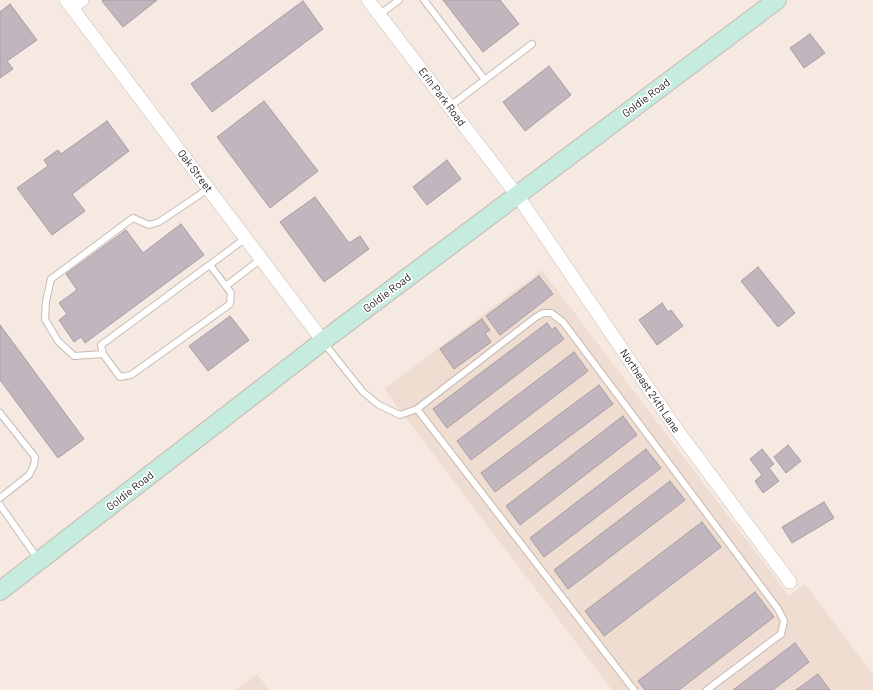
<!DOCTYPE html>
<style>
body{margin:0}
canvas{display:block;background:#f5e9e1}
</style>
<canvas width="873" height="690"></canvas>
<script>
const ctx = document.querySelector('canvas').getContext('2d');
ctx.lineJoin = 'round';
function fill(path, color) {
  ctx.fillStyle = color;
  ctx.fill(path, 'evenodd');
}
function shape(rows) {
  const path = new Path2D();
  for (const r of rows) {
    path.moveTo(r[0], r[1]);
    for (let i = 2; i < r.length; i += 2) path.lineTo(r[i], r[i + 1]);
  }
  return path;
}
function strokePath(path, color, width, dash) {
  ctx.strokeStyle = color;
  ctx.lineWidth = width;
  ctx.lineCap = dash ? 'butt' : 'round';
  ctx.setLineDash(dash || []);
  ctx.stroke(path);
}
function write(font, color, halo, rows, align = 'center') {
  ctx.font = font + ' Barlow,sans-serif';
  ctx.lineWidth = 3.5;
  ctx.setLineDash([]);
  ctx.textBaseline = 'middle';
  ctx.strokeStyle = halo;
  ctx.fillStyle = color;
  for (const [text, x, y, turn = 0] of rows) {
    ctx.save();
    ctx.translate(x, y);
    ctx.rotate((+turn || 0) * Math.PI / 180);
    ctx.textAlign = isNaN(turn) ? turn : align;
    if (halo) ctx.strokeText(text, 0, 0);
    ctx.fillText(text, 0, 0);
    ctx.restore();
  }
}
fill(shape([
 [542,270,789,596,805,584,873,674,873,690,612,690,384,389],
 [257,674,269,690,236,690]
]), '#f0ddd1');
const building = shape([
 [104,0,157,0,123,27,102,1,104,0],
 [443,0,500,0,519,24,483,52,443,0],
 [303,1,323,29,212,112,191,84,303,1],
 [10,4,37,40,7,61,13,69,0,78,0,12,10,4],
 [810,34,825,53,804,68,790,48,810,34],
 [549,66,571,95,525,131,503,102,549,66],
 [264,101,318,171,270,208,217,137,264,101],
 [107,121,129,151,72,194,85,211,52,235,17,188,48,166,44,160,58,150,61,154,107,121],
 [447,160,461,179,427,205,413,187,447,160],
 [315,197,349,243,360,236,369,249,324,282,280,222,315,197],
 [181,224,204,255,85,343,81,337,74,342,59,320,67,314,59,303,77,290,66,274,126,230,143,253,181,224],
 [758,267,795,313,778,327,741,281,758,267],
 [539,276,553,294,500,335,486,316,539,276],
 [662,303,668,312,671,310,683,326,657,345,639,320,662,303],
 [230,316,249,340,208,371,189,346,230,316],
 [482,319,490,330,485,333,491,342,454,369,440,349,482,319],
 [547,323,552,330,555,327,564,339,447,428,433,409,547,323],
 [0,325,84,439,58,458,0,380,0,325],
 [574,352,588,371,471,460,457,441,574,352],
 [599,385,613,404,495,492,481,473,599,385],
 [623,416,637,435,520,525,506,506,623,416],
 [788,445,801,461,786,473,774,457,788,445],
 [646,449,661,468,544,557,530,538,646,449],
 [762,449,774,464,769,468,779,481,763,493,755,481,762,475,750,459,762,449],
 [670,481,685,500,568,589,554,570,670,481],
 [824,502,834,518,792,543,782,527,824,502],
 [702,522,721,547,604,636,585,611,702,522],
 [755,592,774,617,679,690,645,690,638,681,755,592],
 [795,643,809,662,773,690,733,690,795,643],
 [818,674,830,690,796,690,818,674]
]);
fill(building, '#c1b6bd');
strokePath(building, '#a79ca4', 1);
const lane = shape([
 [424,0,485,80],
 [379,15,399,0],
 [449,107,532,44],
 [210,265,231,293,230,304,131,375,120,377,103,354,101,345,246,238],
 [226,286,261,259],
 [324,343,363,392,379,405,400,415,417,409,536,317,543,313,551,313,563,322,778,609,784,621,781,634,707,690],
 [103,354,74,356,58,341,45,319,46,301,51,279,133,218,149,225,159,222,208,189],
 [417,409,634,690],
 [0,413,35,457,34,465,29,475,0,498],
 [0,505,38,559]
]);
const street = shape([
 [66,0,323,341],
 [368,0,517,195,677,430,790,582],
 [72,8,82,0]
]);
const secondary = shape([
 [0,591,323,341,777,0]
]);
strokePath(lane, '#c7bcb5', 8);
strokePath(street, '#c7bcb5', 14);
strokePath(secondary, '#c7bcb5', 20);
strokePath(lane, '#fff', 6);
strokePath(street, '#fff', 13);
strokePath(secondary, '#c6ecdf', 18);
write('11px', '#1e1917', '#fff', [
 ["Erin Park Road",442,97,53],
 ["Goldie Road",646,98,-37],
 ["Oak Street",195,171,53],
 ["Goldie Road",387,293,-37],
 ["Northeast 24th Lane",650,391,56],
 ["Goldie Road",130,491,-38]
]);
</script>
